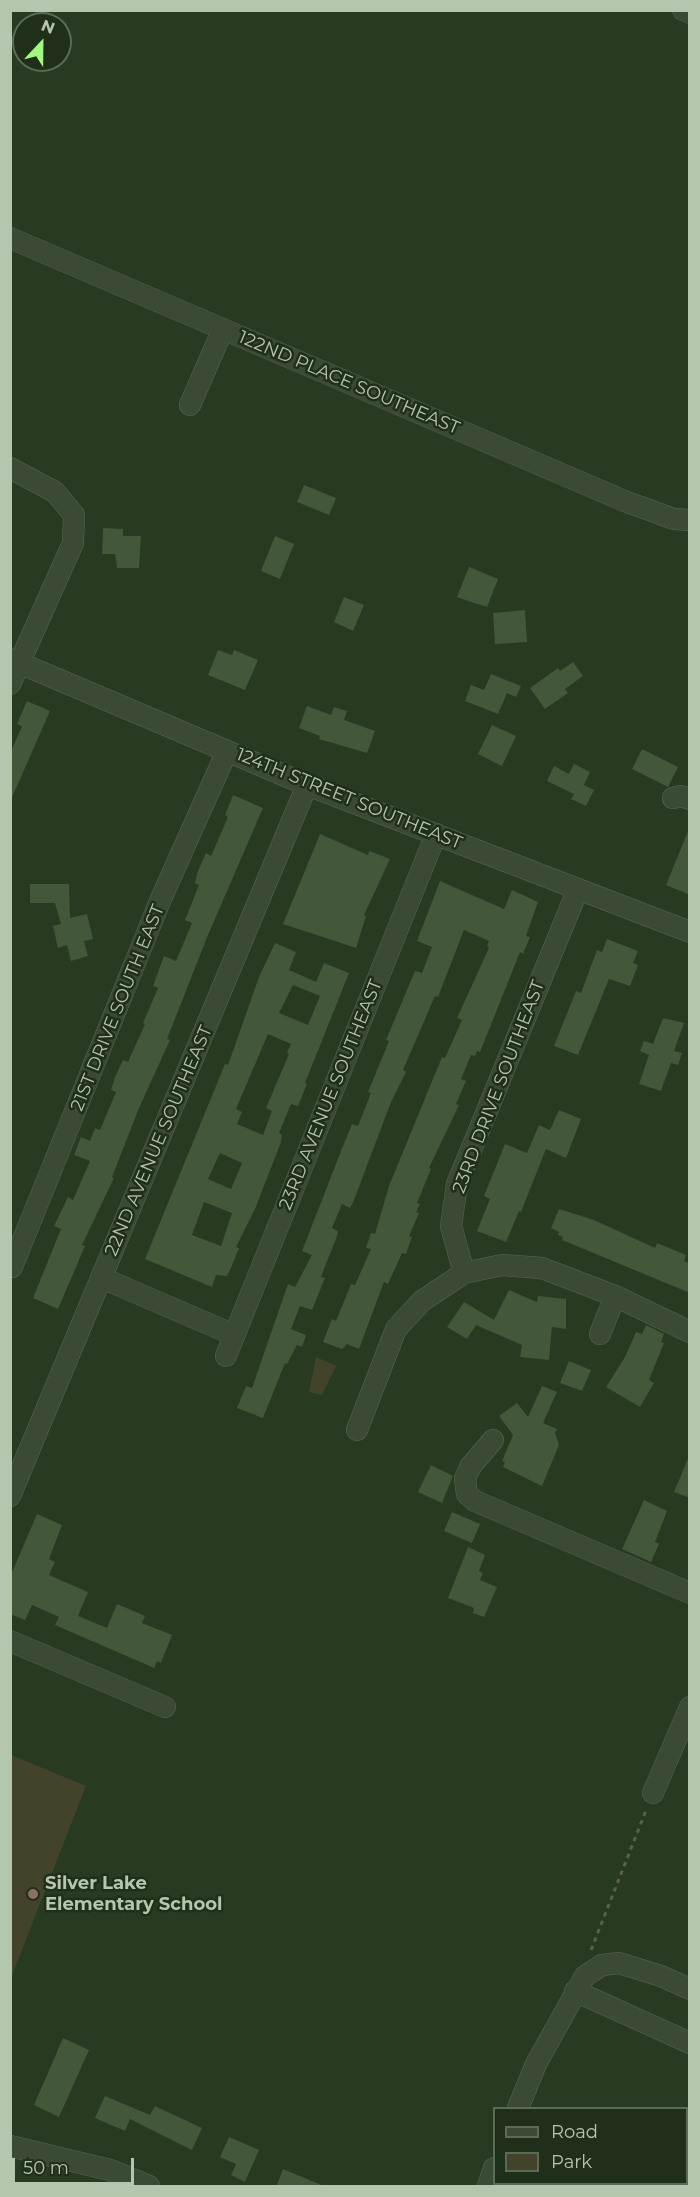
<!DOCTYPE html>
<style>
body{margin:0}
#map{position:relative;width:700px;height:2197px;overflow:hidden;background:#283a21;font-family:Montserrat,sans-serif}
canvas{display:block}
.frame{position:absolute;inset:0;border:12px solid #b5c6af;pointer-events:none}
.legend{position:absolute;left:493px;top:2107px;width:195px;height:78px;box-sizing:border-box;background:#202f1a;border:2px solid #5c6b56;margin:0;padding:8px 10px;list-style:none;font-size:18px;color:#b5c6af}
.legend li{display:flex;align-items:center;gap:12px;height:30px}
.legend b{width:30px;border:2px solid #5c6b56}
.north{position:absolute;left:12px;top:12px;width:60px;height:60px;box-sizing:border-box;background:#202f1a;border:2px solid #5c6b56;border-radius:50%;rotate:22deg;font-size:16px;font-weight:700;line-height:24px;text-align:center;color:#b5c6af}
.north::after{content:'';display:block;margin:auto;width:21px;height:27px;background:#a1f981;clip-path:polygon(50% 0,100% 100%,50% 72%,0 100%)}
.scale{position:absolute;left:12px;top:2158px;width:122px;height:27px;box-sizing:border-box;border:3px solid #b5c6af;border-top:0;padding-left:8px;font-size:18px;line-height:21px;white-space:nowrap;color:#b5c6af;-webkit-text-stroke:4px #202f1a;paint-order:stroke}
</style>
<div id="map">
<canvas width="700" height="2197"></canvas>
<div class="frame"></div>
<ul class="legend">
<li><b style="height:8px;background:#3b4a35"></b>Road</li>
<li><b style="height:16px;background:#43432c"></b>Park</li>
</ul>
<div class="north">N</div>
<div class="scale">50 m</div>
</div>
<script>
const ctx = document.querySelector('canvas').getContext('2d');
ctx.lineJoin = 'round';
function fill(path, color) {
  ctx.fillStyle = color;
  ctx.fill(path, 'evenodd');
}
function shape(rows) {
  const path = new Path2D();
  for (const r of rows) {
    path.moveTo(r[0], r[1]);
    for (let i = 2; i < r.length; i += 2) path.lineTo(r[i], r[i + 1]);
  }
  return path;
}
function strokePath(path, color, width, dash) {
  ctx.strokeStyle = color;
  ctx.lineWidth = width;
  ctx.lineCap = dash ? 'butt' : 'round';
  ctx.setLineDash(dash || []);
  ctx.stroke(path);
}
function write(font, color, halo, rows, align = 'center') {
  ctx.font = font + ' Montserrat,sans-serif';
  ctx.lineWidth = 5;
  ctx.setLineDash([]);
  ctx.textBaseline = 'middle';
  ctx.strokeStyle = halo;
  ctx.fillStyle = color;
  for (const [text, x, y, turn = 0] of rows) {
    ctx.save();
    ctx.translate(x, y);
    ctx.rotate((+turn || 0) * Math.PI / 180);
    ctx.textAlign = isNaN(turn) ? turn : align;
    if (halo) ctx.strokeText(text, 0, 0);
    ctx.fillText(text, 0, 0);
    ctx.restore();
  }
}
fill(shape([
 [316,1357,336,1366,322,1395,309,1392],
 [11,1755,86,1786,11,1978]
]), '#43432c');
fill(shape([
 [304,485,336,498,329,515,297,502],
 [103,528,123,529,123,536,141,536,139,568,117,568,115,554,102,554],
 [275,536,294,544,280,579,261,571],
 [469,567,498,579,487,607,457,597],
 [344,597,364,605,353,631,334,622],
 [525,610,527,642,495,644,493,613],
 [218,650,232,655,234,650,258,660,245,690,208,675],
 [573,662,583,676,565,689,568,693,545,709,530,688,558,668,560,671],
 [491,674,521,686,516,697,507,693,498,714,465,701,471,685,484,690],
 [27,701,50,711,10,802,10,754,22,726,17,724],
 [307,706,331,715,334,707,347,711,344,720,375,731,367,753,319,739,320,736,299,728],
 [492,725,516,736,502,766,478,754],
 [642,749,678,767,668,787,632,769],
 [574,764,590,772,584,785,594,790,586,806,571,799,574,794,547,781,554,766,569,774],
 [233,795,263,808,208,935,167,1039,170,1040,139,1108,112,1177,114,1178,82,1245,85,1246,58,1309,33,1298,61,1229,54,1226,68,1197,73,1200,90,1161,74,1155,81,1137,90,1141,95,1128,100,1130,116,1092,111,1090,115,1077,123,1060,128,1062,145,1024,143,1023,158,988,153,986,164,956,176,961,192,923,185,920,199,885,195,883,198,871,206,853,211,856,228,817,225,815],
 [689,829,690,829,690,895,666,885],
 [320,834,368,855,369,851,390,859,364,915,366,916,356,948,283,924],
 [440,881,504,909,512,890,538,902,526,936,530,937,523,954,520,952,480,1052,477,1051,475,1056,471,1055,461,1079,466,1081,456,1104,459,1105,429,1168,431,1169,417,1203,420,1204,416,1212,419,1213,409,1236,412,1237,406,1254,402,1253,388,1284,384,1282,359,1349,347,1344,342,1349,323,1342,332,1319,336,1321,351,1284,355,1285,371,1249,366,1248,371,1233,375,1234,389,1186,442,1057,445,1058,462,1020,457,1018,489,948,487,946,489,941,464,930,438,997,435,996,403,1070,406,1072,391,1102,354,1200,350,1208,342,1204,332,1228,338,1231,337,1236,321,1277,325,1278,312,1310,300,1306,291,1329,306,1335,302,1347,297,1345,287,1364,285,1363,263,1418,237,1408,246,1386,252,1388,288,1284,295,1287,312,1255,302,1251,343,1146,352,1124,358,1126,371,1093,368,1092,389,1041,386,1040,415,971,422,973,432,947,417,941],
 [30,884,69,884,70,918,87,914,93,939,84,941,88,956,71,961,67,945,58,948,53,926,61,924,55,903,30,903],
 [607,939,638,951,633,963,638,965,630,986,609,979,578,1055,554,1046,576,991,581,993,597,950,602,952],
 [275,943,296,952,289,970,316,982,324,963,349,973,305,1083,307,1084,298,1106,291,1104,279,1133,282,1135,281,1142,255,1209,236,1247,239,1248,231,1268,227,1276,216,1275,212,1287,145,1259,225,1064,228,1065,259,977],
 [293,985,320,996,308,1025,279,1013],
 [268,1034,291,1044,287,1053,289,1054,266,1108,272,1111,263,1135,237,1124,242,1112,236,1109],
 [220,1153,242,1163,231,1189,208,1179],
 [204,1202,232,1213,221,1246,192,1235],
 [663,1018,684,1023,674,1051,682,1053,678,1065,671,1063,661,1091,639,1084,649,1055,640,1051,644,1041,653,1044],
 [559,1110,581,1119,566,1158,546,1149,521,1212,519,1211,506,1242,477,1231,490,1199,484,1196,505,1144,527,1153,539,1125,550,1130],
 [559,1209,594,1220,655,1248,657,1243,686,1255,684,1261,690,1263,690,1293,562,1240,563,1237,558,1235,559,1232,551,1228],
 [509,1290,537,1302,538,1296,566,1299,566,1329,552,1327,549,1360,520,1357,522,1345,476,1325,467,1339,447,1327,464,1302,494,1320],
 [646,1325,664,1334,661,1342,664,1343,649,1380,654,1383,640,1407,606,1387,625,1357,636,1332,642,1334],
 [569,1361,591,1370,582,1391,560,1383],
 [542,1386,557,1392,543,1423,557,1429,555,1433,559,1445,542,1486,503,1467,505,1462,502,1461,513,1435,499,1416,517,1403,528,1417],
 [690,1454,690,1498,674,1492],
 [431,1465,453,1476,442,1503,418,1492],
 [644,1500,667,1511,655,1542,659,1544,651,1562,622,1549],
 [452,1512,480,1524,472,1543,444,1531],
 [37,1514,62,1525,49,1559,55,1562,49,1575,88,1592,78,1616,107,1628,117,1604,145,1616,142,1623,172,1635,161,1663,157,1661,154,1668,55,1625,59,1617,32,1605,25,1620,10,1614,10,1577],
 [468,1547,485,1555,479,1571,483,1573,480,1580,497,1587,484,1617,473,1613,474,1608,448,1598],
 [63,2038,89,2050,59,2117,34,2105],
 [105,2096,150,2115,155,2106,202,2128,192,2150,130,2119,125,2131,95,2118],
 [229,2137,259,2150,245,2182,231,2175,236,2164,220,2157],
 [283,2169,324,2186,324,2187,276,2187]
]), '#43573a');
const minor = shape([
 [683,10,690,13],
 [10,238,627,502,674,519,690,520],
 [190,405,223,329],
 [10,468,55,492,74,515,73,543,10,684],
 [10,659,307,785,690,932],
 [673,798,681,796,690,799],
 [12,1267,160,901,227,751],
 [464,1273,502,1265,542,1268,615,1296,690,1332],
 [102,1278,234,1335],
 [600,1334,615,1296],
 [226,1356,436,834],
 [357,1430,396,1329,422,1301,464,1273,451,1226,457,1184,578,889],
 [493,1440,470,1467,465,1479,467,1494,475,1501,690,1593],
 [10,1496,307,785],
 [10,1641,165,1707],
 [653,1793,690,1707],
 [575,1991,690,2043],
 [518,2108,536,2064,585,1976,602,1965,619,1963,661,1976,690,1989],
 [10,2146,110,2170,149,2186],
 [488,2186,494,2168]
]);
strokePath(minor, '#586852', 22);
strokePath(shape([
 [591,1950,647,1808]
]), '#5a6149', 3, [4.5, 4.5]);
strokePath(minor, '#3b4a35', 21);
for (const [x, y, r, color] of [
 [33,1894,6,"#8d6e63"]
]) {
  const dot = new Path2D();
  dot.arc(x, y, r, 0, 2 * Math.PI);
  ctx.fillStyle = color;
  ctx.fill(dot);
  strokePath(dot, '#202f1a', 2);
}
write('18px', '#b5c6af', '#202f1a', [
 ["122ND PLACE SOUTHEAST",349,383,23],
 ["124TH STREET SOUTHEAST",349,799,22],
 ["21ST DRIVE SOUTH EAST",118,1008,-68],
 ["23RD DRIVE SOUTHEAST",499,1087,-69],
 ["23RD AVENUE SOUTHEAST",331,1095,-68],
 ["22ND AVENUE SOUTHEAST",159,1141,-67]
]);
write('bold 18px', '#b5c6af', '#202f1a', [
 ["Silver Lake",45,1884],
 ["Elementary School",45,1905]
], 'left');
</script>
